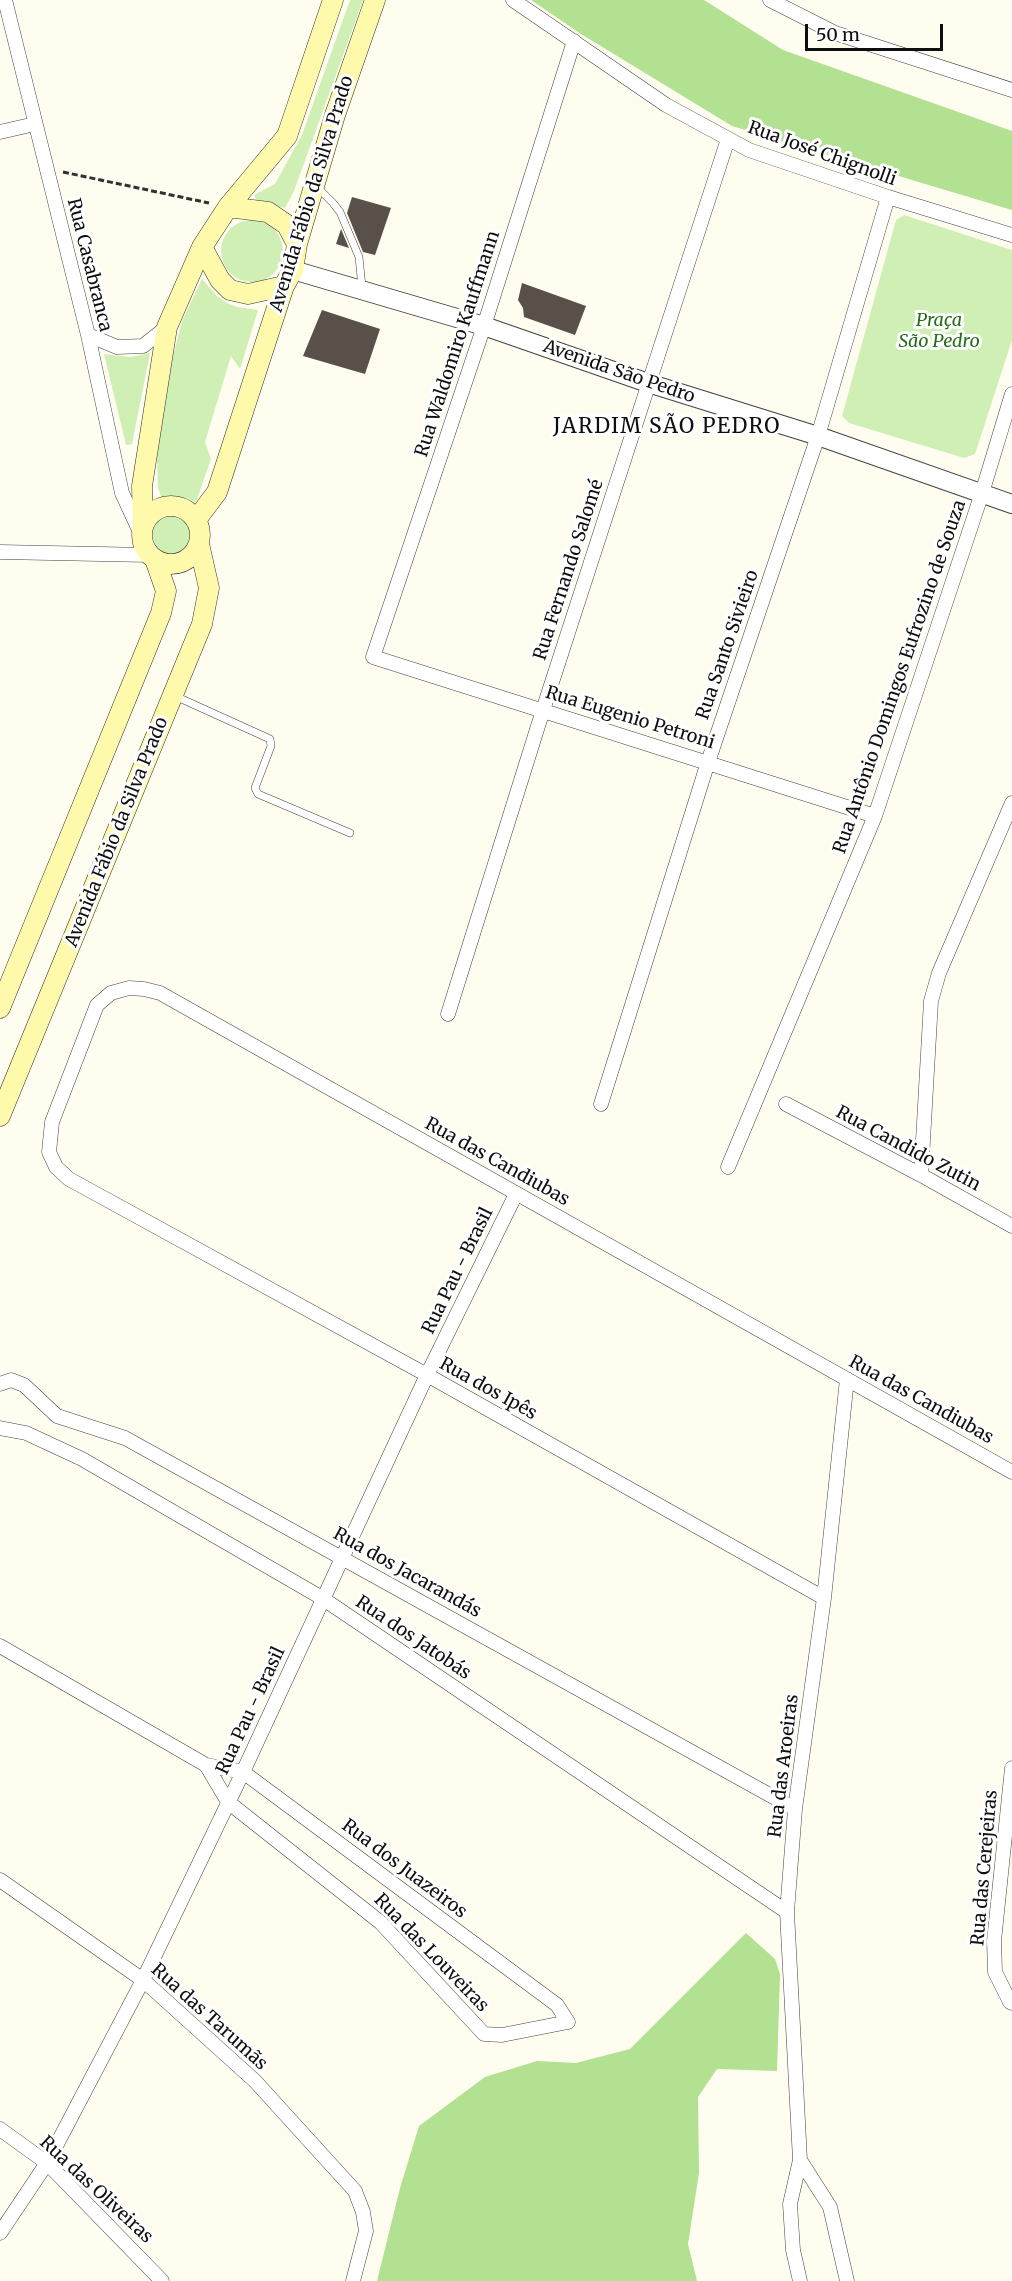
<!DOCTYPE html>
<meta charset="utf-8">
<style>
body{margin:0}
#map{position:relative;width:1012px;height:2281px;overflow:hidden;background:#fffdf0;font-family:Merriweather,serif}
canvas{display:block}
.scale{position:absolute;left:805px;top:24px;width:138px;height:27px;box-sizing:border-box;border:3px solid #0f0f0f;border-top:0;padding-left:8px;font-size:18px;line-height:21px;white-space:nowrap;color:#0f0f0f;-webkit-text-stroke:4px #fff;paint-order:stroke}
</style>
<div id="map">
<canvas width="1012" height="2281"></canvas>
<div class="scale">50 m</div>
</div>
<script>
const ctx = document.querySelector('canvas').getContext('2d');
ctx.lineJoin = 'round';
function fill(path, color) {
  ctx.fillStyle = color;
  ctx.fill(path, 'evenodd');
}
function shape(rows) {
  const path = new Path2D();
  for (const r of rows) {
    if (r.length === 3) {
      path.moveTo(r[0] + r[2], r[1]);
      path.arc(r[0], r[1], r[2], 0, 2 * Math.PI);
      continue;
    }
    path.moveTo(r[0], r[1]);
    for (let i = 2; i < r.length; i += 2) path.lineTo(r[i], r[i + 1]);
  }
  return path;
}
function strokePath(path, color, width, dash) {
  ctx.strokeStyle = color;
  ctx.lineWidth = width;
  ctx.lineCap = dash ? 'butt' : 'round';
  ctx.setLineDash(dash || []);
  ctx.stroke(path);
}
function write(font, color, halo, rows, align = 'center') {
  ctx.font = font + ' Merriweather,serif';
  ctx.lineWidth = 6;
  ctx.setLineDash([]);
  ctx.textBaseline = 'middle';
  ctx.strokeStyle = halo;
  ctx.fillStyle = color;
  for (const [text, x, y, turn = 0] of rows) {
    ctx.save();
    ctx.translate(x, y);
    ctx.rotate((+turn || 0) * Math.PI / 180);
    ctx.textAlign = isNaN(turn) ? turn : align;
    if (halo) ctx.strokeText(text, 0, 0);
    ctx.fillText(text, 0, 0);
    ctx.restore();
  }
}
fill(shape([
 [350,0,363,0,294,191,285,208,257,202,254,195,275,184,302,135],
 [904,215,1012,250,1012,340,975,454,964,458,849,423,842,416,896,220],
 [252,251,31],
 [202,279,217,296,227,303,237,307,258,310,240,369,231,356,205,442,211,459,196,502,177,497,162,499,158,488,157,460,158,433,166,384,182,321],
 [150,353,132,444,126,445,104,354,131,357],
 [172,535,19]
]), '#d0efb5');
fill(shape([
 [531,0,704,0,783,50,1012,131,1012,210,732,126,581,34],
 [746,1933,775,1959,780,1974,777,2071,717,2069,698,2097,699,2173,688,2244,697,2281,377,2281,400,2188,419,2126,485,2077,537,2061,576,2063,630,2049]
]), '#b2e192');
fill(shape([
 [352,197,391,208,375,255,363,252,347,213],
 [341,229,349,248,336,244],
 [522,283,586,306,575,335,524,317,523,308,518,300],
 [322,310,380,329,365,374,303,356]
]), '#59504a');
const service = shape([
 [316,186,333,203,340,212,359,257,362,287],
 [175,696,270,739,271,746,255,788,258,794,350,833]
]);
const minor = shape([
 [5,0,88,335,122,493,140,532],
 [513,0,666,105,749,150,888,197,1012,235],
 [770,0,835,33,1012,90],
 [574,41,484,326,373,657,875,816],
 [0,132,35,124],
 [88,335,117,347,143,346,167,327],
 [0,552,149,555],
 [448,1014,543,710,728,139],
 [601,1104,708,762,818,436,888,197],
 [786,1104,921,1175,1012,1226],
 [728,1167,875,816,982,493,1012,394],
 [921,1175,931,1001,939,973,1012,803],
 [0,1384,11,1380,24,1385,57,1416,125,1438,795,1809],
 [0,1428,26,1433,82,1459,322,1598,787,1912],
 [824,1598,427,1375,69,1179,56,1167,49,1152,52,1122,97,1005,111,993,129,988,144,989,160,993,1012,1472],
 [0,1646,206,1765,243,1772,557,2005,568,2022,502,2035,484,2034,380,1922,228,1802,206,1765],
 [1012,1768,994,1941,995,1972,1010,2002,1012,2003],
 [0,1880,143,1980,255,2081,355,2191,363,2212,366,2231,353,2281],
 [0,2129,47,2163,162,2281],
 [800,2160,830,2207,847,2281],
 [0,2233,47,2163,143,1980,243,1772,427,1375,516,1194],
 [800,2281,793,2250,790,2204,800,2160,787,1912,795,1809,824,1598,847,1379]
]);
const tertiary = shape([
 [293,270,484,326,648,383,818,436,1012,504]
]);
const secondary = shape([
 [228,207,268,212,287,225,297,244],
 [202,247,220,280,230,290,248,294,284,286],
 [171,535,29],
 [196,520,217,492,284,286,293,270,297,244,335,115,375,0],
 [143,528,142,486,167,327,202,247,228,207,287,136,333,0],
 [0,1008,161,613,166,591,155,559],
 [0,1116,202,624,209,588,199,544]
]);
strokePath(service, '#424242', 8);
strokePath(minor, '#424242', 15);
strokePath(tertiary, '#424242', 20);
strokePath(secondary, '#313131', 21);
strokePath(shape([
 [63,172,209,203]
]), '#313131', 3, [6, 3]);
strokePath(service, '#fff', 7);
strokePath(minor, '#fff', 14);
strokePath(tertiary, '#fff', 18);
strokePath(secondary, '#fffaab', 20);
write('18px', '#0f0f0f', '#fff', [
 ["Rua José Chignolli",822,154,20],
 ["Avenida Fábio da Silva Prado",312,194,-73],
 ["Rua Casabranca",89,265,76],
 ["Rua Waldomiro Kauffmann",458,344,-72],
 ["Avenida São Pedro",619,372,19],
 ["Rua Fernando Salomé",569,570,-72],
 ["Rua Santo Sivieiro",728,645,-71],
 ["Rua Antônio Domingos Eufrozino de Souza",900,677,-71],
 ["Rua Eugenio Petroni",630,718,17],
 ["Avenida Fábio da Silva Prado",117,832,-68],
 ["Rua Candido Zutin",908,1149,28],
 ["Rua das Candiubas",497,1162,29],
 ["Rua Pau - Brasil",458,1271,-64],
 ["Rua dos Ipês",488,1389,29],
 ["Rua das Candiubas",921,1400,29],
 ["Rua dos Jacarandás",407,1573,29],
 ["Rua dos Jatobás",413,1638,34],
 ["Rua Pau - Brasil",251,1711,-65],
 ["Rua das Aroeiras",784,1766,-83],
 ["Rua das Cerejeiras",985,1868,-85],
 ["Rua dos Juazeiros",404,1869,37],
 ["Rua das Louveiras",431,1953,46],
 ["Rua das Tarumãs",209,2017,42],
 ["Rua das Oliveiras",96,2190,43]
]);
write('italic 18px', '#256e17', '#fff', [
 ["Praça",939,321],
 ["São Pedro",939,342]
]);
ctx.letterSpacing = '1.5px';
write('21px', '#0f0f0f', '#fff', [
 ["JARDIM SÃO PEDRO",667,427]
]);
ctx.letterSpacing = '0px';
</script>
